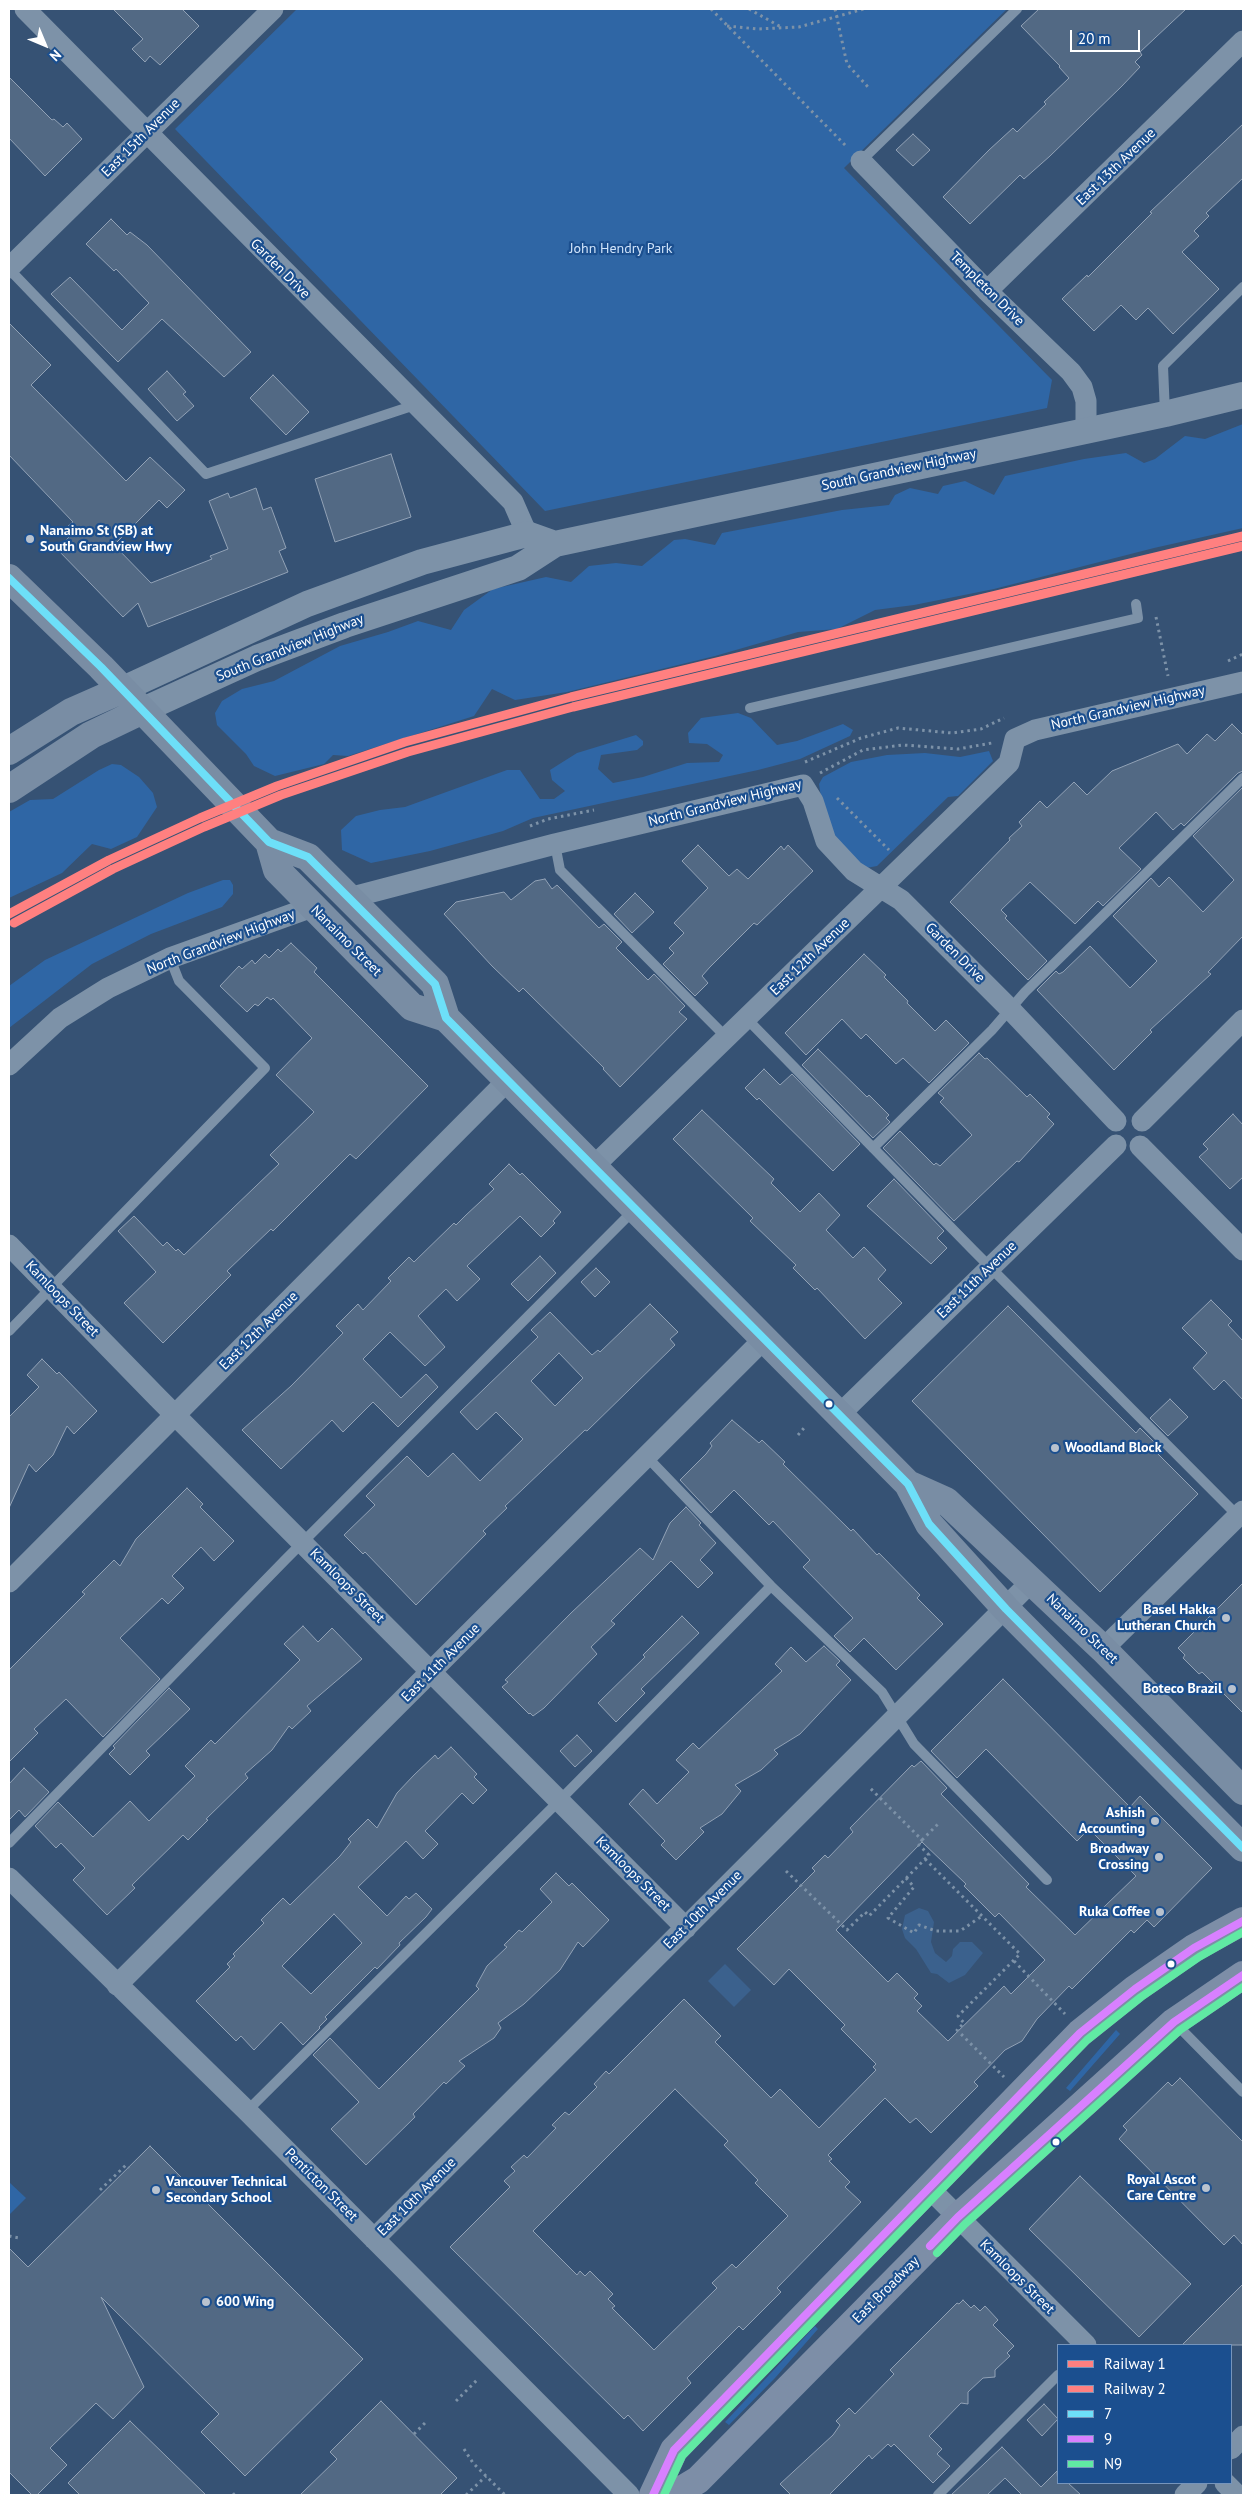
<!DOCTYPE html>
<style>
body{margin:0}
#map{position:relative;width:1252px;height:2504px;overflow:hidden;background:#365274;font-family:"PT Sans",sans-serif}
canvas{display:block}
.frame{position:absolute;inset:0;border:10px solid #fff;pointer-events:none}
.legend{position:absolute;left:1057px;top:2344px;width:175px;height:140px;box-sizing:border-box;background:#1b4f8f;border:1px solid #7695bc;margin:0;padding:6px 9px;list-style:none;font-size:15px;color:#fff}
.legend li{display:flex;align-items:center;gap:10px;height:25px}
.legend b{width:25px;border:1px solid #7695bc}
.north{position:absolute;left:20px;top:20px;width:50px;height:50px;-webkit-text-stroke:4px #1b4f8f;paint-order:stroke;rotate:135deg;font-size:14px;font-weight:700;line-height:20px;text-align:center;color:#fff}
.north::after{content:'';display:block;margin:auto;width:18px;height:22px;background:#fff;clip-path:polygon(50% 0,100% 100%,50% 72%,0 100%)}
.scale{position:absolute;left:1070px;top:30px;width:70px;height:22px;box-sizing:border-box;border:2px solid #fff;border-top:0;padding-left:6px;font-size:15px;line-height:18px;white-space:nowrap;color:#fff;-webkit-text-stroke:4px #1b4f8f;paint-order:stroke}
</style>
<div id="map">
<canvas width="1252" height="2504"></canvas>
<div class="frame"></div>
<ul class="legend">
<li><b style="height:6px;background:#ff8080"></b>Railway 1</li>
<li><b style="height:6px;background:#ff8080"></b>Railway 2</li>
<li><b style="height:6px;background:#6ddff8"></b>7</li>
<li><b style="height:6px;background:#d880ff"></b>9</li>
<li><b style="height:6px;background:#60e9a3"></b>N9</li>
</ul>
<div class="north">N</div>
<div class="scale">20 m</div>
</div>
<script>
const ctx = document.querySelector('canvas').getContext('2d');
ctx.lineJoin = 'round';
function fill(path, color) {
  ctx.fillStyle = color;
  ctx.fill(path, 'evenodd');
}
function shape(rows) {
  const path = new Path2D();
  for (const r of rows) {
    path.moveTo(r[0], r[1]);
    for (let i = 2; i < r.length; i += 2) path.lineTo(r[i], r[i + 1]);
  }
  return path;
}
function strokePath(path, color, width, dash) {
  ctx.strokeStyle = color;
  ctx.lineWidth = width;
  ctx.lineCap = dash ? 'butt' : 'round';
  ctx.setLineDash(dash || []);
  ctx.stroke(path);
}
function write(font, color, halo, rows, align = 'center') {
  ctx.font = font + ' "PT Sans",sans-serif';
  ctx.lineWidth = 4.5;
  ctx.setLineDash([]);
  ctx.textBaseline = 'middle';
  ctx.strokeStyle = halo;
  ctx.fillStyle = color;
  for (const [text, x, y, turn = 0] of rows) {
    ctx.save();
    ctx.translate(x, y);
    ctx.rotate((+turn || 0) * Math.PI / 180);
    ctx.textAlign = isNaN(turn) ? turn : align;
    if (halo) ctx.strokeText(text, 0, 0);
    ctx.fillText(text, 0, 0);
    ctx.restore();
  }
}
fill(shape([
 [297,9,1007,9,844,168,1052,380,1047,408,545,511,175,129],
 [1243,424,1243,528,1154,548,994,589,914,605,875,610,837,629,798,632,715,656,567,692,515,700,492,689,474,716,348,756,333,755,324,764,275,776,254,766,246,754,217,725,215,713,222,701,242,689,274,681,340,646,388,632,418,621,451,630,464,610,493,589,546,577,571,582,589,566,616,563,642,566,674,540,685,539,715,545,722,533,842,510,889,505,895,495,910,488,938,494,943,486,965,481,994,495,1005,476,1084,459,1126,453,1144,463,1155,459,1185,436,1205,439],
 [738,713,751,718,777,745,797,741,843,724,853,730,850,736,800,759,758,770,533,818,503,831,430,851,371,863,342,850,341,830,356,816,380,810,405,807,507,770,520,770,540,799,554,799,565,791,552,780,550,770,577,753,636,735,643,741,643,745,637,750,601,755,598,769,613,783,643,777,687,763,719,762,723,755,707,744,689,743,688,733,701,718],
 [989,751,993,761,958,796,948,797,877,866,861,869,825,825,819,784,823,777,851,762,887,755,925,753,960,757],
 [112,764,121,765,139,777,153,793,157,807,137,837,111,849,92,844,62,873,9,898,9,812,30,800,53,799,99,770],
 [223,880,230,880,233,885,233,894,222,907,151,934,92,964,9,1028,9,986,45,960,188,893],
 [1116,2030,1120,2034,1070,2091,1066,2088],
 [9,2182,26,2198,9,2215],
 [815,2326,818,2329,775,2378,729,2425,725,2422]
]), '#2f66a5');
fill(shape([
 [919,1908,928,1911,934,1922,931,1942,935,1953,946,1962,952,1956,953,1949,960,1942,972,1942,983,1953,965,1975,949,1983,937,1974,931,1973,916,1949,905,1938,902,1929,905,1915],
 [725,1964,751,1990,734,2007,708,1981]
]), '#3b618d');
const building = shape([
 [113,9,182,9,199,26,160,65,150,56,145,62,132,49,143,39,113,9],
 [1039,9,1186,9,1140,52,1142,55,1135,62,1140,67,1122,86,1050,156,1024,179,1020,175,970,224,943,197,989,150,1013,128,1017,132,1046,104,1044,102,1069,78,1059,67,1060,66,1021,26,1039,9],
 [9,77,52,120,54,119,63,127,67,123,82,139,45,176,9,138,9,77],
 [1243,124,1243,178,1206,213,1209,216,1194,231,1199,236,1182,252,1219,289,1173,334,1148,308,1136,320,1121,305,1094,331,1062,299,1087,275,1088,277,1152,213,1150,212,1243,124],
 [913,134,930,150,913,166,896,150,913,134],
 [111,219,127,235,130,232,147,245,251,352,224,377,162,319,118,362,51,294,70,277,122,330,149,303,116,269,114,271,86,244,111,219],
 [9,323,51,365,31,385,126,481,150,457,185,490,167,508,159,500,114,545,151,583,212,559,210,556,228,549,209,501,228,493,230,498,256,488,263,510,271,507,286,548,279,551,288,572,148,627,138,603,123,617,57,549,73,533,67,527,73,522,9,455,9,323],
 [167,371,186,392,183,394,194,406,177,421,148,389,167,371],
 [273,375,309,412,286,435,250,398,273,375],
 [391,454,411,517,335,542,315,479,391,454],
 [1232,724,1243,735,1243,771,1238,773,1184,826,1181,823,1173,830,1156,812,1119,848,1141,869,1103,906,1098,901,1075,924,1030,882,1001,910,1007,916,1005,918,1047,961,1028,980,950,902,1010,840,1009,838,1022,826,1019,822,1040,801,1047,808,1074,782,1087,795,1112,771,1178,744,1187,754,1207,734,1215,741,1232,724],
 [1243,787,1243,936,1208,972,1211,974,1150,1030,1152,1032,1114,1070,1037,990,1056,971,1059,974,1063,972,1090,946,1130,988,1157,961,1113,916,1151,878,1159,887,1169,877,1203,912,1234,880,1193,836,1243,787],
 [698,845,729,876,737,869,748,879,781,846,784,850,788,845,813,871,757,925,754,923,710,967,702,976,708,983,695,996,663,964,674,953,669,948,684,933,674,923,708,888,682,861,698,845],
 [545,879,552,889,557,885,599,928,604,924,622,942,616,948,648,980,654,974,685,1006,679,1012,687,1019,620,1087,603,1069,604,1068,523,988,519,992,492,966,444,914,456,902,504,892,511,900,535,881,545,879],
 [635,893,654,912,632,933,614,914,635,893],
 [291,943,317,968,314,972,428,1086,356,1159,350,1154,273,1231,271,1229,227,1271,231,1275,163,1343,124,1303,156,1272,118,1231,134,1216,163,1246,167,1242,176,1251,178,1249,184,1255,279,1164,270,1155,314,1112,276,1075,312,1038,273,998,271,1000,267,997,258,1006,255,1004,247,1012,220,986,239,966,242,969,252,960,255,964,265,954,269,958,278,949,281,952,291,943],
 [864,954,886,975,884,977,908,1001,907,1003,935,1031,946,1020,969,1043,929,1083,903,1058,896,1064,866,1034,861,1039,842,1019,806,1055,785,1033,864,954],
 [818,1049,867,1097,869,1095,889,1115,886,1118,890,1122,873,1138,802,1065,818,1049],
 [979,1053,985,1059,987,1058,1027,1097,1030,1094,1050,1114,1047,1117,1054,1124,1019,1162,1017,1161,954,1221,883,1148,900,1131,934,1165,936,1163,940,1166,972,1135,940,1102,944,1098,938,1093,979,1053],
 [764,1069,780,1085,792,1074,860,1144,833,1171,759,1098,757,1100,745,1088,764,1069],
 [702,1110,774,1179,771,1183,800,1212,819,1193,840,1215,826,1230,853,1258,864,1247,886,1270,878,1279,902,1303,865,1339,817,1288,815,1290,793,1268,796,1265,750,1221,753,1218,673,1139,702,1110],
 [1233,1114,1243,1125,1243,1177,1230,1189,1199,1157,1208,1149,1203,1144,1233,1114],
 [509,1164,520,1175,522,1173,561,1212,553,1221,555,1223,541,1237,520,1216,467,1266,480,1279,457,1301,446,1289,418,1316,445,1347,425,1366,390,1332,363,1359,401,1398,426,1374,438,1387,398,1427,373,1402,343,1432,332,1420,281,1469,242,1430,291,1386,343,1333,336,1326,358,1304,363,1310,391,1281,388,1278,409,1257,414,1262,454,1223,456,1225,466,1215,494,1189,489,1184,509,1164],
 [894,1179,944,1231,937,1238,947,1248,931,1264,867,1206,894,1179],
 [540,1256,556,1273,528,1301,511,1284,540,1256],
 [596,1268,610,1282,595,1297,581,1282,596,1268],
 [1211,1300,1232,1321,1228,1325,1243,1341,1243,1400,1224,1380,1214,1390,1193,1368,1207,1353,1182,1328,1211,1300],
 [650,1304,678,1332,670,1339,675,1345,587,1431,585,1430,505,1506,507,1508,483,1531,486,1534,416,1605,365,1552,363,1554,344,1535,375,1505,366,1496,407,1456,428,1477,453,1453,480,1481,523,1439,496,1412,477,1430,460,1412,538,1337,531,1330,550,1312,592,1355,598,1350,600,1352,650,1304],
 [559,1353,583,1378,555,1406,531,1381,559,1353],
 [1008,1306,1136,1433,1140,1428,1158,1446,1154,1450,1198,1494,1100,1592,912,1401,1008,1306],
 [42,1359,57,1374,59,1372,97,1411,74,1434,67,1426,53,1455,36,1472,29,1464,9,1508,9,1417,39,1387,27,1375,42,1359],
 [1170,1399,1188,1417,1168,1436,1150,1418,1170,1399],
 [732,1420,759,1443,762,1440,785,1462,783,1464,851,1531,853,1529,877,1555,879,1553,920,1595,917,1598,943,1624,896,1670,864,1638,850,1652,834,1636,853,1618,803,1567,810,1560,773,1521,769,1525,734,1490,711,1513,680,1480,706,1454,712,1446,710,1443,732,1420],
 [187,1488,203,1504,200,1507,234,1541,214,1561,201,1547,172,1576,184,1588,168,1604,162,1598,120,1638,160,1679,103,1737,66,1699,34,1729,38,1733,9,1762,9,1670,85,1594,82,1592,114,1560,120,1566,136,1539,187,1488],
 [686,1507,701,1523,699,1525,716,1543,700,1560,713,1573,698,1588,671,1561,611,1621,615,1624,591,1647,597,1654,544,1708,533,1716,530,1713,529,1714,502,1687,508,1682,505,1680,571,1613,640,1548,653,1560,670,1523,686,1507],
 [1243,1583,1243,1713,1202,1672,1199,1674,1183,1658,1185,1655,1178,1648,1243,1583],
 [682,1616,699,1633,641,1689,645,1693,616,1722,598,1703,645,1657,643,1655,682,1616],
 [303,1626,318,1642,332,1628,362,1659,307,1706,311,1711,292,1729,289,1726,272,1750,245,1774,248,1778,206,1819,208,1820,188,1840,183,1835,132,1885,135,1888,107,1915,73,1880,85,1868,61,1843,56,1848,35,1826,58,1802,93,1837,130,1801,149,1821,195,1776,185,1766,211,1740,215,1744,300,1660,284,1644,303,1626],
 [824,1646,840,1661,836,1665,851,1680,800,1734,774,1750,778,1754,761,1770,735,1785,741,1791,722,1814,700,1828,704,1832,676,1860,661,1845,665,1841,629,1804,643,1789,657,1804,689,1772,676,1760,693,1743,699,1749,782,1671,775,1664,791,1647,806,1662,824,1646],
 [1003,1679,1130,1807,1140,1796,1212,1868,1154,1927,1147,1920,1134,1933,1131,1930,1072,1989,1069,1986,1037,2019,1022,2041,1005,2050,974,2082,978,2086,931,2133,916,2118,910,2123,885,2098,828,2155,832,2159,829,2161,850,2182,845,2187,861,2202,777,2288,781,2292,743,2330,739,2326,687,2378,691,2383,643,2431,628,2415,624,2419,450,2247,510,2187,504,2181,515,2171,511,2167,524,2155,527,2158,556,2128,552,2125,565,2112,569,2115,597,2087,594,2084,606,2071,609,2074,684,1999,721,2036,715,2042,771,2098,780,2089,819,2128,876,2070,873,2067,876,2064,841,2029,845,2025,789,1969,774,1985,737,1949,815,1871,812,1868,825,1855,828,1858,853,1832,850,1828,912,1765,914,1767,921,1761,947,1788,941,1794,1029,1884,1026,1887,1075,1935,1136,1876,1089,1829,1077,1841,986,1749,957,1778,931,1751,1003,1679],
 [922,1842,966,1884,964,1886,995,1917,999,1913,1045,1960,1011,1994,1004,1986,948,2041,917,2011,922,2006,914,1998,918,1994,897,1973,888,1982,836,1930,922,1842],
 [675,2089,728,2141,724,2145,758,2180,755,2183,788,2216,736,2268,732,2264,712,2283,717,2288,654,2350,612,2308,615,2306,608,2299,613,2294,590,2271,585,2276,580,2271,577,2275,533,2231,675,2089],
 [169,1688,190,1709,146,1751,150,1755,130,1775,109,1754,115,1748,113,1746,169,1688],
 [577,1735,592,1751,575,1767,560,1751,577,1735],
 [451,1747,477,1774,474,1777,487,1790,473,1804,462,1793,425,1831,438,1844,423,1859,406,1841,358,1887,387,1916,406,1896,409,1899,416,1893,432,1909,426,1917,399,1943,400,1945,377,1969,375,1967,325,2017,327,2019,319,2027,320,2028,303,2045,281,2022,254,2050,241,2036,236,2041,196,2001,230,1967,227,1964,235,1956,233,1954,264,1923,261,1920,283,1898,290,1905,340,1856,351,1842,348,1839,368,1819,377,1828,397,1793,414,1775,435,1755,438,1759,451,1747],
 [334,1914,362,1943,311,1994,282,1966,334,1914],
 [24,1768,49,1792,25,1817,19,1810,9,1820,9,1784,24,1768],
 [556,1873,569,1886,572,1883,609,1920,583,1947,578,1942,560,1970,524,2004,498,2023,501,2028,494,2038,459,2061,465,2066,446,2084,444,2082,413,2114,415,2117,366,2165,331,2129,359,2102,313,2055,330,2038,379,2089,479,1989,476,1986,487,1966,507,1947,504,1945,519,1930,522,1932,552,1902,540,1889,556,1873],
 [1180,2078,1243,2142,1243,2245,1234,2235,1224,2245,1119,2139,1127,2130,1123,2126,1168,2082,1172,2086,1180,2078],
 [150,2146,363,2359,245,2476,201,2432,219,2414,101,2297,144,2387,113,2419,96,2403,50,2448,67,2465,37,2495,32,2495,9,2472,9,2248,28,2267,150,2146],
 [1080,2176,1191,2284,1139,2337,1029,2229,1080,2176],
 [1243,2284,1243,2345,1182,2345,1243,2284],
 [963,2300,971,2308,974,2305,980,2311,985,2306,998,2320,993,2325,1014,2346,1007,2353,1010,2356,995,2370,995,2377,983,2378,968,2392,968,2404,961,2403,929,2436,942,2449,937,2454,950,2466,933,2483,894,2444,891,2447,888,2444,872,2459,869,2455,829,2495,791,2495,780,2484,833,2435,840,2425,836,2421,849,2408,855,2414,894,2374,890,2370,957,2303,959,2304,963,2300],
 [381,2401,457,2478,440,2495,300,2495,337,2459,330,2452,381,2401],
 [1044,2404,1058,2419,1042,2436,1027,2420,1044,2404],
 [130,2421,206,2495,80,2495,68,2483,130,2421],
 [1002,2447,1041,2487,1057,2471,1058,2483,1068,2483,1081,2495,1022,2495,1005,2478,987,2495,951,2495,1002,2447]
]);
fill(building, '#526984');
strokePath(building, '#92a2b6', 1);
strokePath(shape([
 [711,9,846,146],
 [749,9,781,27],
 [835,9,847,64,868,87],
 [727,26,758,29,799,27,864,9],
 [1156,617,1168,676],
 [1228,661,1243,654],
 [805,762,861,738,898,728,952,733,981,729,1004,718],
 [820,773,863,750,903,745,958,749,992,743],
 [837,798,889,850],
 [530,826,548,819,594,810],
 [798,1435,804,1428],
 [922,1840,939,1823],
 [925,1859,1020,1954,958,2016,964,2023,957,2030,1004,2077],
 [786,1871,847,1930,865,1912,869,1916,929,1855,918,1844,922,1840,870,1788],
 [906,1878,914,1887,888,1918,914,1933,919,1925,936,1931,960,1931,982,1916],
 [1014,1961,1065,2014],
 [100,2190,126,2165,129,2168],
 [9,2236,19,2238],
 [456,2401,479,2378],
 [414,2434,426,2422],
 [464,2449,473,2463,505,2495],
 [233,2495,238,2491],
 [466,2495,486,2476]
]), '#7d92a8', 3, [2.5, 4]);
strokePath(shape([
 [861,161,1017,9],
 [9,269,206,474,415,405],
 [1165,414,1163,366,1243,287],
 [750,708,1138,618,1136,604],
 [555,844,560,870,727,1038],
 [747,1019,973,1250,1240,1518],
 [873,1148,992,1030,1025,992,1243,778],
 [9,1331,265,1068,179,981,170,958],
 [647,1457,771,1586,882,1692,914,1744,1047,1880],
 [9,1843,286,1559,634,1210],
 [1175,2023,1243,2092],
 [247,2111,560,1800,771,1586],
 [938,2495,1058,2375]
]), '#7d92a8', 10);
strokePath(shape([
 [25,9,513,502,527,534],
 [861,161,987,291,1071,372,1082,387,1086,401,1086,430],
 [9,268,273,9],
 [987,291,1243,41],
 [349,898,555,844,803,785,813,801,826,841,854,871,901,900,1010,1009,1116,1121],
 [9,1065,60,1018,108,988,170,958,312,907],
 [1142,1121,1243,1020],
 [1140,1146,1243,1250],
 [593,1167,1009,763,1015,739,1035,730,1243,682],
 [9,1245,157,1397,686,1928],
 [839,1415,1116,1145],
 [9,1582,508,1080],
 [1103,1649,1243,1511],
 [9,1878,247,2111,629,2495],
 [117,1985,764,1339],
 [928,2187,1086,2345],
 [374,2239,1032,1581],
 [1231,2449,1243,2436],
 [1225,2483,1237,2495],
 [1185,2495,1197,2483]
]), '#7d92a8', 21);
strokePath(shape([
 [121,690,307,604,422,562,527,534,555,544],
 [141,711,257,658,345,625,518,568,555,544,1165,414,1243,395]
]), '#7d92a8', 26);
strokePath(shape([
 [9,578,101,667,269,842,308,857,435,984,446,1018,908,1484,929,1524,1006,1609,1243,1848],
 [9,751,71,712,121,690],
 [9,789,91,735,141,711],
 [269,842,277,870,412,1007,446,1018],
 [908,1484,946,1501,1103,1649,1243,1791]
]), '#798da4', 28);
strokePath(shape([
 [653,2495,674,2450,1080,2033,1135,1989,1194,1948,1243,1921],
 [673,2495,698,2480,958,2217,1174,2022,1243,1975]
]), '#7d8ea7', 28);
strokePath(shape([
 [9,578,101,667,269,842,308,857,435,984,446,1018,908,1484,929,1524,1006,1609,1243,1848]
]), '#6ddff8', 8);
strokePath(shape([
 [930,2246,958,2217,1174,2022,1243,1975],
 [653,2495,674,2450,1080,2033,1135,1989,1194,1948,1243,1921]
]), '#d880ff', 8);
strokePath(shape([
 [937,2253,965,2224,1180,2030,1243,1987],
 [664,2495,682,2456,1087,2040,1141,1997,1199,1957,1243,1932]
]), '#60e9a3', 8);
strokePath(shape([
 [9,914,109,860,200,818,277,786,405,742,571,697,1243,536]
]), '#ff8080', 9);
strokePath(shape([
 [14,923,113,869,204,827,281,795,408,752,573,707,1243,546]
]), '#ff8080', 9);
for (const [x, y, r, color] of [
 [30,539,5,"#b9c2ce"],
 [829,1404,4.5,"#fff"],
 [1055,1448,5,"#b9c2ce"],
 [1226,1618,5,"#b9c2ce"],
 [1232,1689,5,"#b9c2ce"],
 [1155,1821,5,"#b9c2ce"],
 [1159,1857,5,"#b9c2ce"],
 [1160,1912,5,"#b9c2ce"],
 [1171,1964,4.5,"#fff"],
 [1056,2142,4.5,"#fff"],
 [1206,2188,5,"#b9c2ce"],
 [156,2190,5,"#b9c2ce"],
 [206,2302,5,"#b9c2ce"]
]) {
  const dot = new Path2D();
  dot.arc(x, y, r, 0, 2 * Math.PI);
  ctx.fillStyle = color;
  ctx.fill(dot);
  strokePath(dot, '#1b4f8f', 2);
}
write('14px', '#fff', '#1b4f8f', [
 ["East 15th Avenue",141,138,-45],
 ["East 13th Avenue",1116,167,-44],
 ["Garden Drive",280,269,45],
 ["Templeton Drive",987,289,45],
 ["South Grandview Highway",899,470,-12],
 ["South Grandview Highway",290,648,-22],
 ["North Grandview Highway",1128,708,-13],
 ["North Grandview Highway",725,803,-14],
 ["Nanaimo Street",346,941,45],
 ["North Grandview Highway",221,942,-21],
 ["Garden Drive",955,953,45],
 ["East 12th Avenue",810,957,-44],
 ["East 11th Avenue",977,1280,-44],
 ["Kamloops Street",62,1299,46],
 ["East 12th Avenue",259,1331,-45],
 ["Kamloops Street",347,1586,45],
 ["Nanaimo Street",1082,1629,44],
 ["East 11th Avenue",441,1663,-45],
 ["Kamloops Street",633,1874,45],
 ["East 10th Avenue",703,1910,-45],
 ["Penticton Street",321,2185,45],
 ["East 10th Avenue",417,2197,-45],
 ["Kamloops Street",1017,2277,45],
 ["East Broadway",886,2290,-45]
]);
write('14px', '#cfe3fa', '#1b4f8f', [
 ["John Hendry Park",621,249]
]);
write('bold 14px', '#fff', '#1b4f8f', [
 ["Nanaimo St (SB) at",40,531,"left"],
 ["South Grandview Hwy",40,547,"left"],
 ["Woodland Block",1065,1448,"left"],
 ["Basel Hakka",1216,1610],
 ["Lutheran Church",1216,1626],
 ["Boteco Brazil",1222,1689],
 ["Ashish",1145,1813],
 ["Accounting",1145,1829],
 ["Broadway",1149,1849],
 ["Crossing",1149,1865],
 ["Ruka Coffee",1150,1912],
 ["Royal Ascot",1196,2180],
 ["Care Centre",1196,2196],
 ["Vancouver Technical",166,2182,"left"],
 ["Secondary School",166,2198,"left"],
 ["600 Wing",216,2302,"left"]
], 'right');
</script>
